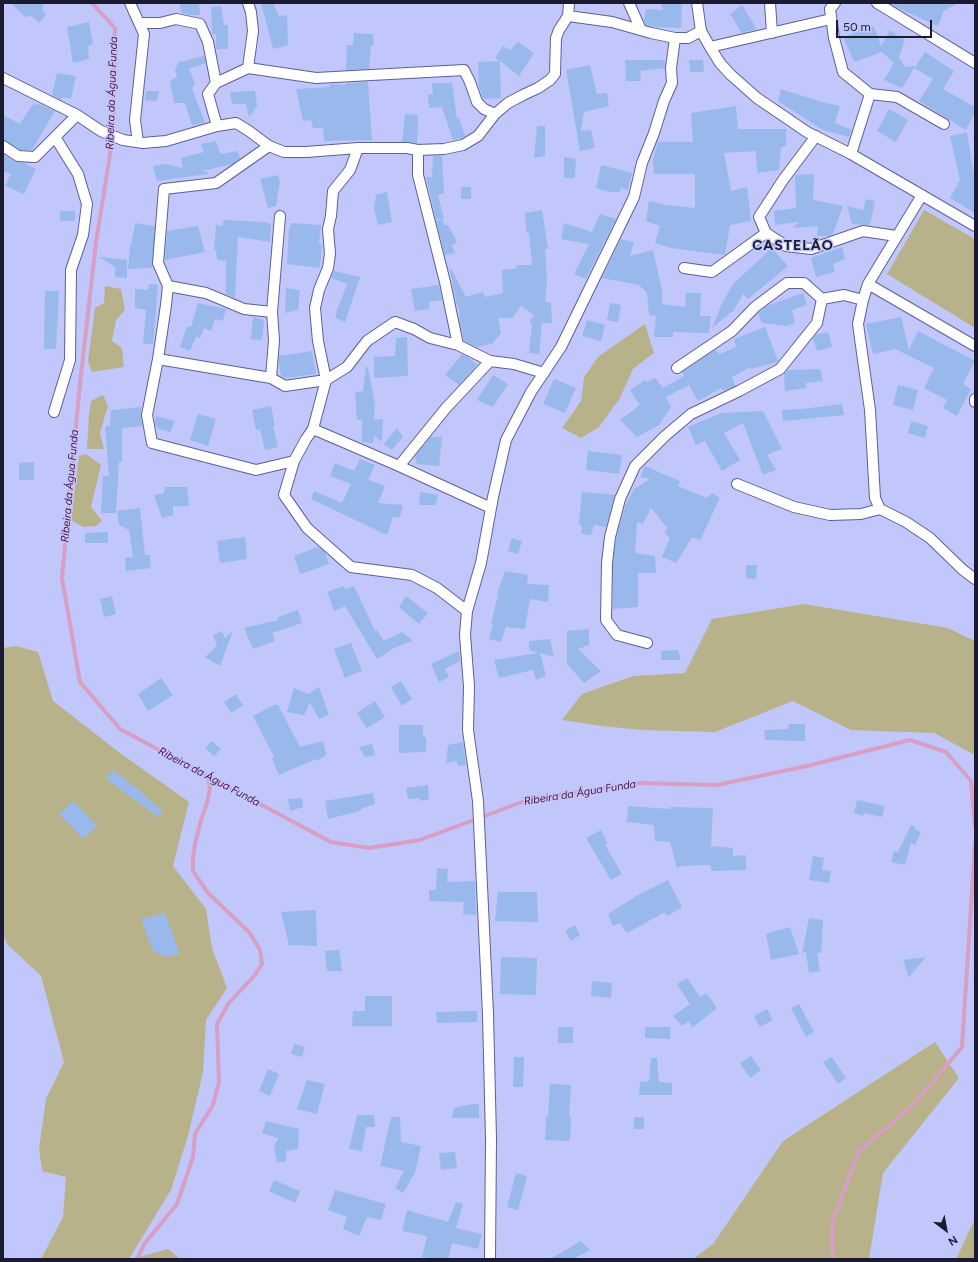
<!DOCTYPE html>
<meta charset="utf-8">
<style>
body{margin:0}
#map{position:relative;width:978px;height:1262px;overflow:hidden;background:#c2c7fb;font-family:Figtree,sans-serif}
canvas{display:block}
.frame{position:absolute;inset:0;border:4px solid #1a1b33;pointer-events:none}
.north{position:absolute;left:926px;top:1210px;width:40px;height:40px;-webkit-text-stroke:3px #c2c7fb;paint-order:stroke;rotate:148deg;font-size:11px;font-weight:700;line-height:16px;text-align:center;color:#1a1b33}
.north::after{content:'';display:block;margin:auto;width:14px;height:18px;background:#1a1b33;clip-path:polygon(50% 0,100% 100%,50% 72%,0 100%)}
.scale{position:absolute;left:836px;top:20px;width:96px;height:18px;box-sizing:border-box;border:2px solid #1a1b33;border-top:0;padding-left:5px;font-size:12px;line-height:14px;white-space:nowrap;color:#1a1b33;-webkit-text-stroke:3px #c2c7fb;paint-order:stroke}
</style>
<div id="map">
<canvas width="978" height="1262"></canvas>
<div class="frame"></div>
<div class="north">N</div>
<div class="scale">50 m</div>
</div>
<script>
const ctx = document.querySelector('canvas').getContext('2d');
ctx.lineJoin = 'round';
function fill(path, color) {
  ctx.fillStyle = color;
  ctx.fill(path, 'evenodd');
}
function shape(rows) {
  const path = new Path2D();
  for (const r of rows) {
    path.moveTo(r[0], r[1]);
    for (let i = 2; i < r.length; i += 2) path.lineTo(r[i], r[i + 1]);
  }
  return path;
}
function strokePath(path, color, width, dash) {
  ctx.strokeStyle = color;
  ctx.lineWidth = width;
  ctx.lineCap = dash ? 'butt' : 'round';
  ctx.setLineDash(dash || []);
  ctx.stroke(path);
}
function write(font, color, halo, rows, align = 'center') {
  ctx.font = font + ' Figtree,sans-serif';
  ctx.lineWidth = 3;
  ctx.setLineDash([]);
  ctx.textBaseline = 'middle';
  ctx.strokeStyle = halo;
  ctx.fillStyle = color;
  for (const [text, x, y, turn = 0] of rows) {
    ctx.save();
    ctx.translate(x, y);
    ctx.rotate((+turn || 0) * Math.PI / 180);
    ctx.textAlign = isNaN(turn) ? turn : align;
    if (halo) ctx.strokeText(text, 0, 0);
    ctx.fillText(text, 0, 0);
    ctx.restore();
  }
}
fill(shape([
 [924,210,975,239,975,328,887,274],
 [105,286,121,289,125,310,116,320,112,341,122,348,124,367,92,372,88,361,95,308,104,303],
 [645,324,654,353,633,369,620,398,599,427,581,438,562,428,581,401,584,377,598,357],
 [103,395,108,406,100,433,104,449,87,449,89,414,91,401],
 [86,454,101,465,91,507,102,521,96,526,83,527,71,520,79,456],
 [804,604,948,628,975,641,975,755,934,733,851,730,793,701,715,732,642,730,602,726,562,720,582,694,633,676,685,673,712,619],
 [16,646,38,652,53,701,120,753,189,802,173,866,206,909,212,948,227,988,206,1020,203,1072,188,1136,171,1190,129,1259,41,1259,63,1217,66,1177,42,1171,39,1149,46,1099,64,1062,41,976,7,944,3,934,3,648],
 [935,1042,959,1078,883,1173,869,1259,693,1259,713,1244,783,1141],
 [975,1219,975,1259,956,1259],
 [168,1249,180,1259,132,1259]
]), '#b8b28a');
strokePath(shape([
 [92,3,115,28,113,136,96,242,79,393,62,578,80,682,120,729,331,842,369,848,420,840,530,799,640,783,717,785,807,766,910,740,946,752,971,781,975,827],
 [137,1259,145,1243,177,1204,193,1157,195,1134,213,1105,219,1082,217,1024,228,1004,255,975,262,964,260,950,249,932,208,893,193,871,193,858,195,844,201,820,207,803,210,788,208,776],
 [833,1259,832,1223,859,1151,913,1105,962,1047,975,843]
]), '#d69fc3', 4);
fill(shape([
 [11,3,45,3,42,8,46,15,39,23,32,16,25,17],
 [180,3,199,3,200,15,190,15,181,13],
 [261,3,273,3,279,16,287,15,288,45,273,49],
 [661,3,682,3,681,28,653,27,646,25,644,21,646,9,663,10],
 [889,3,958,3,944,11,938,26,900,9],
 [742,5,757,29,742,33,730,14],
 [221,6,224,25,228,25,228,49,216,49,216,34,212,34,211,7],
 [89,22,93,44,88,46,89,59,73,63,67,27],
 [874,26,881,46,890,30,905,40,899,57,905,67,916,66,925,52,954,71,943,89,975,107,975,113,966,130,919,101,933,79,914,68,902,88,884,80,894,63,882,52,854,62,843,37],
 [354,33,373,34,374,44,371,46,369,69,346,70,347,45,353,45],
 [518,42,534,53,519,76,500,61,501,98,483,99,479,87,478,62,500,61,495,58,503,46,510,50],
 [204,56,206,63,189,69,195,83,192,88,205,123,192,125,185,103,174,103,170,81,177,77,175,70,179,62],
 [625,60,665,60,665,68,640,71,641,81,626,81],
 [689,60,703,60,704,72,690,72],
 [590,65,597,94,607,93,609,106,584,112,581,131,591,130,595,148,580,151,566,70],
 [57,73,76,76,71,99,62,97,61,100,52,95],
 [368,82,372,140,324,141,323,128,313,128,311,120,303,121,296,89,330,87,330,84,346,85,346,83],
 [432,83,452,83,457,119,459,118,465,136,461,138,453,140,442,107,429,108,428,95,433,94],
 [781,89,822,102,840,106,835,123,852,130,849,137,823,130,778,101],
 [146,91,159,91,157,101,145,100],
 [255,91,257,106,249,117,246,104,232,104,230,92],
 [39,104,55,111,32,150,20,150,3,140,3,115,20,124,32,105],
 [736,106,738,129,786,129,786,146,781,147,779,170,757,173,756,151,724,153,731,191,747,187,751,221,730,225,725,255,671,248,655,243,660,226,646,221,649,201,666,205,695,208,695,174,654,174,653,160,658,142,693,142,691,113],
 [889,109,908,120,896,142,877,131],
 [405,114,418,115,417,143,402,142],
 [537,126,545,126,545,156,534,158],
 [967,132,975,183,975,213,950,198,960,180,950,136],
 [216,141,220,154,238,151,240,158,233,164,202,171,208,172,208,174,157,181,153,166,166,164,183,168,181,158,204,152,201,144],
 [3,154,15,162,26,163,25,164,36,169,24,194,5,186,11,174,3,171],
 [433,156,442,156,444,193,438,195,444,219,436,219,426,177,432,177],
 [564,157,576,159,575,178,564,178],
 [601,165,632,173,628,190,621,188,620,192,609,192,596,188],
 [814,174,813,200,843,206,833,234,829,236,817,236,818,226,793,228,799,222,775,225,774,211,796,208,795,175],
 [278,175,280,182,276,206,268,208,260,179],
 [461,187,471,187,471,199,461,199],
 [387,192,392,222,378,225,374,209,376,195],
 [866,199,875,201,870,225,852,224,847,206,863,210],
 [542,210,548,249,545,249,547,282,545,302,551,303,552,323,542,323,539,354,529,353,532,323,529,323,534,315,521,306,512,318,498,318,501,333,492,344,477,347,464,341,459,320,460,313,456,301,449,265,466,297,483,292,485,297,503,293,502,270,517,268,516,265,532,265,529,233,526,232,525,213],
 [60,211,75,211,75,221,60,221],
 [600,214,616,219,586,279,574,274,589,244,561,239,564,223,592,232],
 [442,219,444,225,448,225,457,242,452,245,455,253,445,255,436,221],
 [224,220,264,222,271,224,270,242,238,237,235,298,226,294,226,261,217,260,216,250,214,251,216,225,222,226],
 [135,223,155,226,152,268,128,269,130,246,131,246],
 [291,223,321,225,319,243,322,245,320,268,287,264,289,228,290,228],
 [198,226,205,252,165,260,167,231],
 [621,239,634,242,630,256,653,250,662,290,662,304,685,307,686,293,701,293,700,316,711,316,709,333,673,332,673,337,654,337,656,316,649,315,647,293,639,285,602,278],
 [842,247,845,259,833,264,835,272,816,277,811,258],
 [772,248,788,266,748,299,743,294,734,310,712,328,721,306,733,284],
 [99,257,127,260,127,278,115,277,115,267],
 [334,271,360,277,345,322,336,318,336,313,347,284,331,278],
 [149,284,158,285,153,344,143,344,146,310,135,308,135,289,148,290],
 [439,285,442,300,429,302,429,309,415,311,411,289],
 [286,288,300,290,298,310,285,313],
 [45,291,59,291,56,349,44,349],
 [803,293,807,305,792,310,795,323,787,326,762,323,758,313,767,306],
 [198,303,226,309,223,321,215,319,211,331,204,328,200,338,196,337,190,351,180,347,187,326,191,327],
 [610,303,621,305,618,322,607,320],
 [253,317,264,320,262,340,251,339],
 [901,317,909,350,918,331,975,361,963,384,971,389,957,416,943,408,947,400,924,388,934,368,895,349,873,354,866,324],
 [587,320,605,325,601,341,582,336],
 [765,327,778,361,777,362,751,369,750,367,732,377,735,386,723,391,721,388,698,401,689,385,666,397,671,407,659,425,637,437,620,420,640,405,630,390,645,380,647,382,655,378,663,388,684,376,682,372,715,350,720,354,736,347,734,339],
 [828,332,832,347,817,351,813,338,816,335],
 [407,337,408,376,374,378,374,357,395,356,396,338],
 [312,351,316,374,285,378,281,376,279,365,279,356],
 [462,354,469,358,477,365,459,385,445,375],
 [366,367,368,367,375,405,374,420,383,419,382,442,374,436,373,443,362,442,362,420,357,420,355,392,363,391],
 [820,369,823,381,806,383,806,388,785,391,784,374,788,370],
 [493,375,508,384,493,407,477,400],
 [554,379,576,388,565,413,543,404],
 [898,385,918,390,913,410,893,405],
 [842,404,844,415,783,421,782,410,802,409],
 [271,406,275,426,273,427,278,447,265,450,260,429,256,430,252,410],
 [141,407,141,416,142,426,122,428,122,462,119,462,116,513,101,513,103,476,109,476,105,427,110,425,111,410],
 [763,411,782,449,767,455,776,470,763,475,743,423,724,433,740,460,722,471,705,441,696,445,688,427,721,413],
 [198,414,216,419,208,446,190,440],
 [156,416,175,421,170,432,159,429,155,425,155,421],
 [911,421,928,426,925,438,908,433],
 [397,428,403,437,392,450,384,444],
 [431,437,442,437,439,466,417,464,415,456],
 [588,451,622,455,619,474,586,470],
 [360,459,375,465,368,480,385,486,378,503,403,505,400,517,393,517,387,535,311,499,314,491,342,503,351,484,330,476,335,463,354,471],
 [34,462,34,480,19,480,19,463],
 [645,466,680,481,678,486,707,498,712,493,720,498,700,540,692,537,676,563,662,557,670,538,665,533,667,528,651,508,643,524,637,522,635,553,655,556,656,573,638,573,638,607,613,609,613,563,616,538,625,506,634,489,650,479,640,477],
 [165,487,187,487,189,506,173,506,173,515,162,518,154,495,164,493],
 [420,492,438,495,436,505,419,505],
 [582,492,615,495,606,527,594,525,591,535,581,534,582,526,579,524],
 [140,508,145,555,150,555,151,568,126,571,125,558,133,557,129,530,119,525,117,511],
 [108,532,108,543,85,543,85,533],
 [245,537,247,559,220,563,217,541],
 [512,538,522,541,518,554,508,551],
 [318,547,325,552,329,564,300,574,294,556],
 [746,565,757,565,756,579,746,578],
 [505,571,528,575,527,584,549,585,548,602,530,599,525,629,506,627,501,642,489,639,493,625,491,624,498,594,497,594],
 [343,586,346,589,354,586,375,631,377,630,384,641,402,632,413,641,394,648,377,659,345,606,334,611,327,592],
 [112,596,116,614,104,617,100,599],
 [406,596,428,613,419,624,399,607],
 [298,610,302,623,272,633,275,641,253,649,244,628,278,620,278,617],
 [589,629,589,645,578,649,601,671,584,683,567,664,567,631],
 [222,631,225,638,233,631,220,666,205,657,217,646,213,635],
 [550,639,554,657,540,653,546,676,536,680,533,670,499,678,494,660,538,653,529,650,529,641],
 [351,643,362,671,345,678,334,649],
 [678,650,681,660,661,660,661,651],
 [459,651,460,661,445,669,449,677,439,682,431,664],
 [161,678,173,695,148,711,138,694],
 [401,681,412,699,402,706,391,687],
 [319,687,329,715,319,719,310,703,304,715,287,712,294,688,308,694],
 [236,694,243,705,231,713,224,702],
 [375,701,385,717,367,728,357,713],
 [274,705,278,705,300,747,323,741,326,755,317,761,316,759,279,775,272,758,274,757,253,716],
 [789,724,805,724,805,741,765,740,764,730,788,729],
 [399,725,423,725,423,737,426,737,426,752,399,753],
 [212,741,221,749,214,756,205,748],
 [463,742,466,765,458,766,456,761,446,763,448,745],
 [372,744,375,755,365,757,359,747],
 [113,770,143,793,142,794,163,811,158,817,106,779],
 [428,785,429,799,420,801,419,798,408,799,406,788],
 [373,793,375,804,363,808,359,811,328,819,325,801],
 [302,798,303,807,290,811,288,799],
 [857,800,885,806,882,817,864,813,863,816,854,813],
 [73,801,97,826,83,839,59,814],
 [628,806,670,809,670,807,713,808,711,846,733,848,733,856,746,855,746,870,712,871,710,865,681,866,677,868,670,842,655,841,654,825,627,822],
 [911,825,915,827,915,829,921,832,915,845,911,843,905,865,891,862,894,851,898,852],
 [601,830,608,844,605,845,622,874,611,880,586,838],
 [813,856,824,858,822,870,831,871,829,883,809,880],
 [437,868,448,869,447,882,475,881,476,915,463,914,464,902,429,901,429,890,436,890],
 [668,880,682,907,667,916,665,912,627,933,620,923,613,926,608,914,636,896],
 [498,892,537,892,538,922,495,921],
 [316,910,317,946,289,945,281,912],
 [165,913,180,954,165,957,153,951,141,919],
 [809,918,823,920,821,953,817,953,820,971,809,973,806,952,802,953],
 [575,925,580,935,571,941,565,931],
 [790,927,799,954,771,960,766,934],
 [339,950,342,971,327,971,325,951],
 [501,957,537,958,536,995,500,994],
 [926,957,909,977,903,960],
 [687,978,700,997,706,993,717,1008,692,1028,689,1021,682,1026,673,1016,690,1004,677,984],
 [592,981,612,983,611,998,591,996],
 [365,996,392,996,392,1026,352,1026,353,1011,365,1011],
 [799,1004,814,1032,806,1037,791,1008],
 [767,1009,773,1020,760,1027,754,1016],
 [477,1011,477,1022,437,1023,436,1012],
 [558,1027,573,1027,573,1043,558,1043],
 [645,1027,670,1027,670,1039,645,1038],
 [294,1044,305,1047,302,1057,291,1054],
 [751,1056,761,1070,750,1078,740,1063],
 [514,1057,524,1057,523,1087,513,1087],
 [832,1057,846,1078,838,1084,823,1062],
 [651,1058,657,1058,659,1082,672,1083,672,1095,639,1095,640,1082,649,1081],
 [268,1069,279,1074,270,1096,259,1091],
 [307,1080,325,1084,317,1114,297,1109],
 [550,1084,571,1085,569,1117,571,1117,570,1141,545,1140,546,1117,548,1117],
 [472,1104,479,1104,479,1118,452,1118,454,1108],
 [357,1115,374,1115,375,1127,366,1127,362,1151,349,1149],
 [391,1117,400,1117,401,1142,421,1146,415,1173,403,1193,395,1188,404,1171,380,1166],
 [634,1117,644,1117,644,1129,634,1129],
 [266,1121,299,1129,298,1149,286,1151,286,1162,277,1162,274,1148,278,1138,262,1133],
 [455,1152,457,1168,441,1170,439,1153],
 [516,1173,527,1176,518,1210,507,1207],
 [274,1180,300,1191,295,1203,269,1191],
 [335,1190,386,1204,381,1220,367,1217,359,1236,343,1229,347,1217,328,1210],
 [456,1202,463,1204,456,1228,482,1234,478,1249,452,1243,448,1259,435,1259,422,1257,427,1236,402,1231,407,1210,448,1222],
 [581,1241,590,1250,573,1259,550,1259]
]), '#99b8eb');
const street = shape([
 [130,3,144,34,135,120,138,142],
 [248,3,251,12,253,31,248,68],
 [629,3,641,30],
 [697,3,701,31,710,47,720,63,731,75,757,98,807,132,851,154,975,226],
 [770,3,772,33],
 [835,3,830,9,834,38,843,72,870,94,851,154],
 [877,3,975,63],
 [568,16,569,3],
 [139,23,160,23,176,19,200,24,208,42,216,83],
 [710,47,831,19],
 [3,78,77,115,101,131,123,140,143,143,166,141,217,126,236,123,249,131,269,146,284,152,306,152,358,148,407,148,418,150,444,149,463,145,478,136,495,114,508,103,523,95,538,88,550,80,555,74,556,38,559,30,568,16,612,22,651,33,675,38,688,38,701,31],
 [870,94,897,97,944,124],
 [217,126,208,94,216,83,248,68,316,78,464,70,470,82,477,102,484,109,495,114],
 [816,136,783,180,759,217,766,233,786,246,811,249,863,231,896,236],
 [3,146,18,156,35,157,77,115],
 [269,146,216,183,164,189,158,263,168,286,166,305,158,359,147,415,152,443,256,470,294,461],
 [358,148,350,170,333,191,331,216,328,229,330,254,328,268,319,290,315,308,318,341,326,380,313,429,306,439,294,461,284,495,307,528,351,567,412,575,437,588,467,611],
 [418,150,418,175,445,282,458,345],
 [684,268,712,272,766,233],
 [868,284,922,195],
 [168,286,206,293,244,309,272,312,280,216],
 [272,312,274,340,271,378,285,386,326,380,347,367,367,341,395,322,414,329,430,338,458,345,490,361],
 [975,346,868,284,863,300,858,324,870,410,875,498,880,509,906,522,930,538,963,570,975,579],
 [158,359,271,378],
 [677,368,732,331,755,307,787,283,804,283,822,299,844,295,863,300],
 [975,399,975,402],
 [54,412,70,360,71,270,83,235,87,204,78,174,55,137],
 [313,429,399,466],
 [737,484,794,507,830,515,861,514,880,509],
 [491,508,399,466,446,408,490,361,514,364,544,373],
 [647,643,617,635,606,620,607,563,610,537,620,499,635,466,665,436,691,414,739,391,780,369,817,323,822,299],
 [490,1259,491,1139,488,1014,478,801,468,730,469,686,465,635,467,611,481,563,493,497,506,440,531,392,561,347,634,197,642,163,654,133,664,101,672,83,671,68,675,38]
]);
strokePath(street, '#5c5f99', 12);
strokePath(street, '#fff', 10);
write('italic 11px', '#521141', '#c2c7fb', [
 ["Ribeira da Água Funda",112,93,-88],
 ["Ribeira da Água Funda",70,486,-85],
 ["Ribeira da Água Funda",209,777,28],
 ["Ribeira da Água Funda",580,793,-9]
]);
ctx.letterSpacing = '1px';
write('bold 14px', '#1a1b33', '#c2c7fb', [
 ["CASTELÃO",793,246]
]);
ctx.letterSpacing = '0px';
</script>
